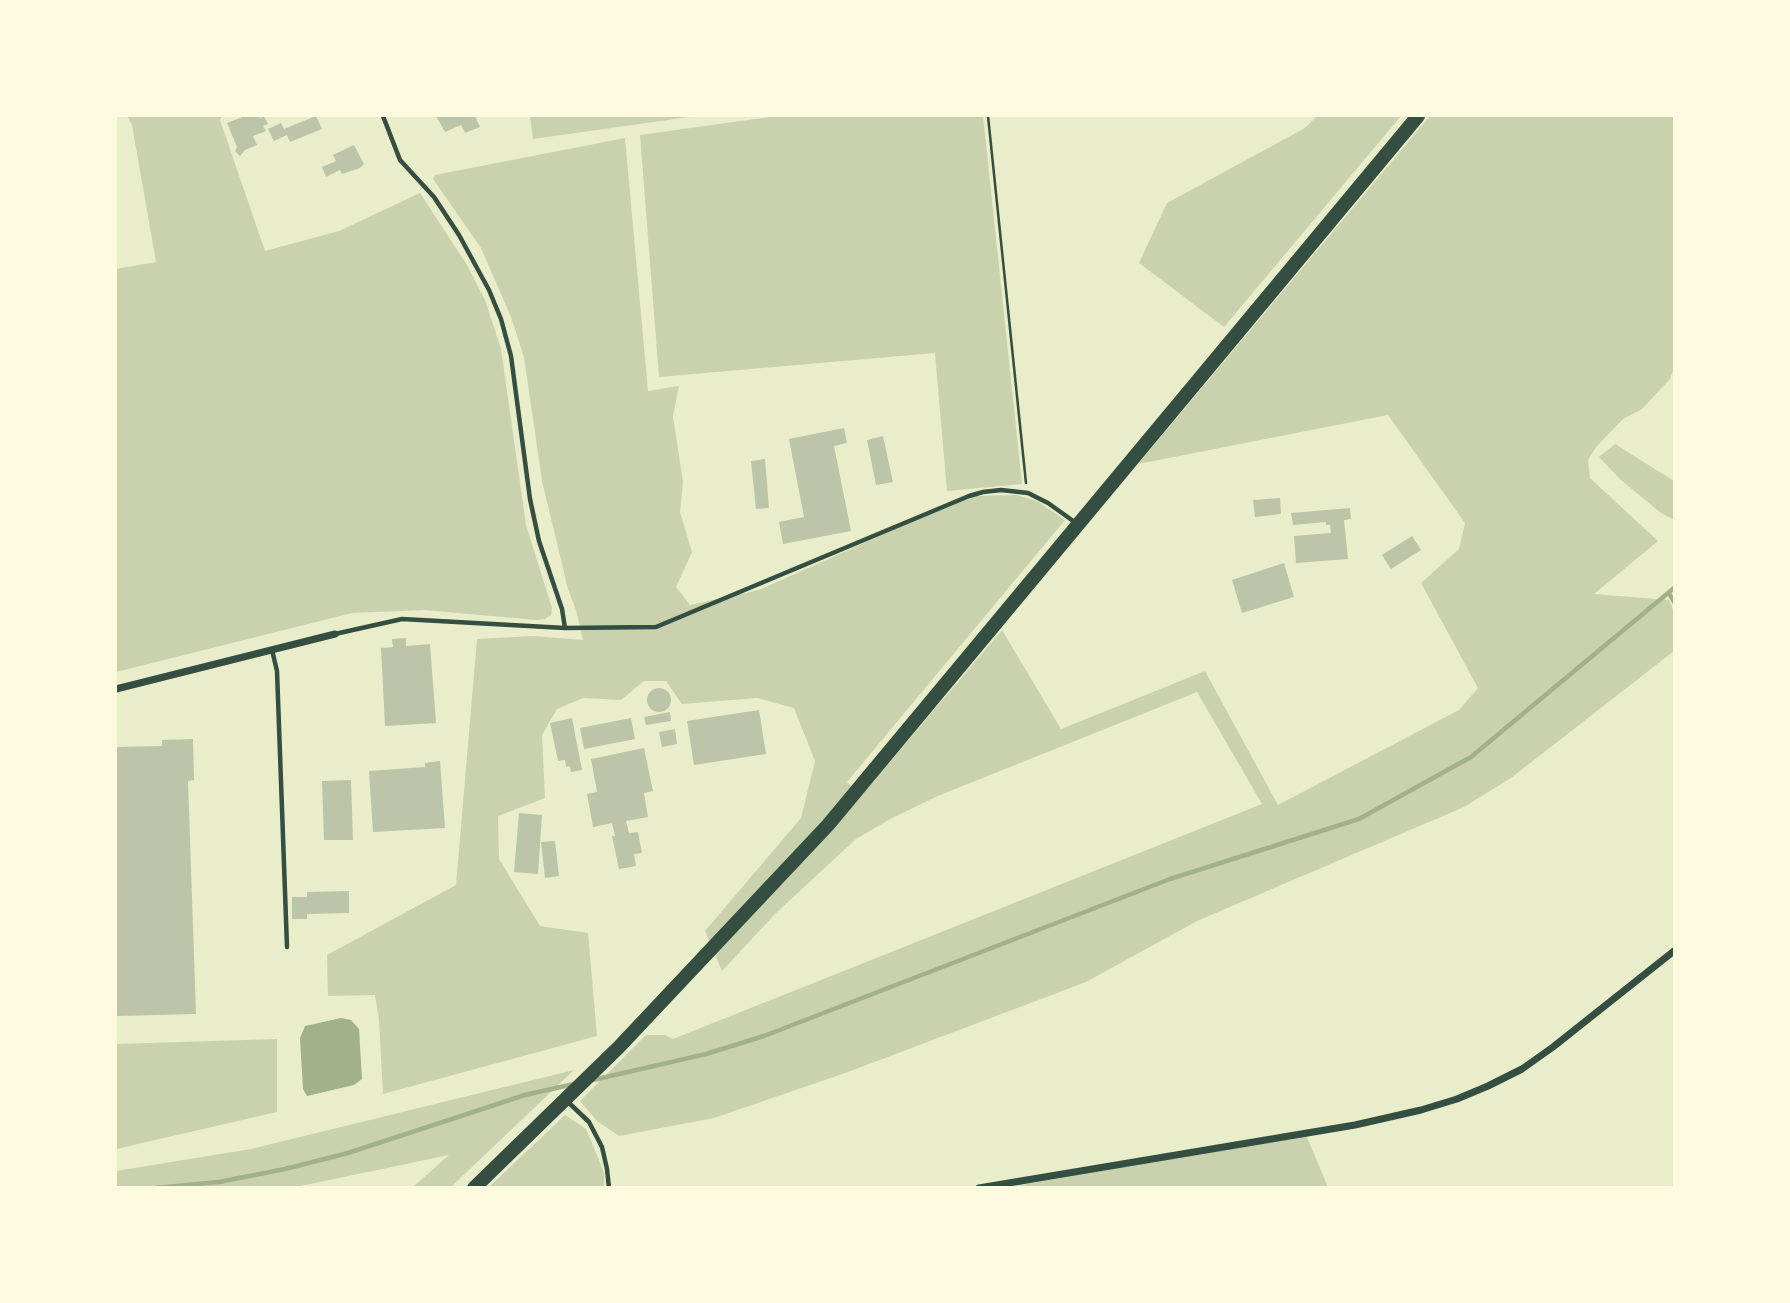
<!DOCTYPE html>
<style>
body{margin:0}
#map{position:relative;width:1790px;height:1303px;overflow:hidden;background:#e9edc9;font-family:"Noto Sans",sans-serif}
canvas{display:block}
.frame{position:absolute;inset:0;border:117px solid #fefae0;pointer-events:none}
</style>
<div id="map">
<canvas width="1790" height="1303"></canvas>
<div class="frame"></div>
</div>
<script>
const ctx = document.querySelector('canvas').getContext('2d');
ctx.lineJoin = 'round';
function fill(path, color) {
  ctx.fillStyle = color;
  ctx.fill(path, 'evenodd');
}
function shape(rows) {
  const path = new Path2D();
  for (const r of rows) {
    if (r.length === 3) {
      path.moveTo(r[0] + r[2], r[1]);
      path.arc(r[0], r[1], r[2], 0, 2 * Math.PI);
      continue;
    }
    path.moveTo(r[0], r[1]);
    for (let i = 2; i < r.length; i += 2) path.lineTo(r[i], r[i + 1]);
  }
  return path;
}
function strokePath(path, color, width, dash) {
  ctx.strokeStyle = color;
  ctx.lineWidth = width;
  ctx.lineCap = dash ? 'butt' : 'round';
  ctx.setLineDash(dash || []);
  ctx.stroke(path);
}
fill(shape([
 [127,116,222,116,220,120,265,251,339,231,420,193,467,265,485,300,501,349,526,525,552,608,551,615,545,619,536,620,424,610,352,613,116,672,116,269,156,262,132,125],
 [530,116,696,116,533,139],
 [777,116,983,116,1022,484,947,491,935,353,659,377,640,135],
 [1317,116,1401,116,1224,327,1139,263,1167,203,1305,128],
 [1430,116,1674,116,1674,368,1670,379,1642,409,1623,419,1596,447,1588,460,1590,478,1658,541,1594,594,1669,600,1674,612,1674,651,1511,778,1464,807,1197,921,1086,982,848,1072,714,1118,619,1136,597,1121,580,1101,646,1035,665,1035,673,1039,1262,804,1197,692,940,795,892,818,856,839,776,913,722,971,705,931,801,818,815,761,794,708,757,698,682,704,666,681,644,681,621,700,583,698,557,709,542,735,545,798,498,816,499,859,540,926,588,933,597,1036,383,1094,379,1020,375,995,328,996,327,955,456,885,477,639,533,636,583,640,576,610,568,589,542,481,524,357,511,317,481,248,433,179,435,175,625,138,648,391,679,386,673,416,683,482,680,512,692,552,676,587,690,605,759,590,969,496,1016,495,1037,501,1065,520,847,782,862,795,1002,630,1061,729,1205,671,1278,805,1459,710,1478,688,1421,583,1459,549,1465,523,1388,415,1138,464],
 [1615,444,1674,481,1674,520,1661,513,1621,480,1599,457],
 [277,1039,277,1112,116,1149,116,1044],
 [574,1070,451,1187,413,1187,449,1155,296,1187,116,1187,116,1171,251,1149],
 [565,1115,586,1129,604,1172,604,1187,489,1187],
 [1306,1135,1328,1187,1004,1188]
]), '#cad2ad');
fill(shape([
 [341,1018,351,1020,359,1029,362,1079,354,1085,307,1096,303,1089,300,1038,305,1026]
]), '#a3b18a');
strokePath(shape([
 [1669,593,1674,602],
 [593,1080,706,1054,764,1036,1170,879,1359,819,1471,757,1674,588],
 [155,1188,219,1182,285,1169,348,1153,525,1095,574,1084]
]), '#a3b18a', 4.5);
fill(shape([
 [245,116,259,116,260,118,264,116,268,124,263,126,266,131,253,136,257,145,245,150,240,156,235,151,237,147,227,123],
 [316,116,322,129,290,142,287,135,274,141,268,129,281,123,284,129],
 [436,116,475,116,480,127,465,133,461,125,445,132],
 [354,145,364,164,360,168,342,174,340,170,326,177,322,167,336,161,333,155],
 [844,428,847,443,834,446,851,531,783,544,779,522,804,517,789,439],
 [883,436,893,482,876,485,867,440],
 [765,459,769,508,756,509,751,461],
 [1280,498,1281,514,1255,517,1253,500],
 [1350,508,1351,519,1344,520,1348,559,1296,563,1294,536,1331,533,1330,525,1326,525,1326,522,1293,525,1291,513],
 [1412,536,1421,550,1391,569,1382,555],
 [1284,563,1294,597,1242,613,1232,580],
 [406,638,406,646,430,644,436,723,385,726,381,648,393,647,392,639],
 [659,700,12],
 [759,710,766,754,694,765,687,721],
 [670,712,671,721,646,725,644,717],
 [572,718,582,770,571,772,570,766,566,767,565,760,558,761,550,723],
 [631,718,635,739,584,749,580,728],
 [675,729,677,744,662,747,659,732],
 [193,739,194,780,188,781,196,1014,116,1016,116,747,162,746,162,740],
 [644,748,653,791,644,793,648,817,626,821,629,833,638,832,642,853,634,854,636,866,619,869,612,836,615,836,612,823,593,827,587,794,597,792,591,759],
 [440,761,445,828,373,832,369,771,425,767,425,763],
 [351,780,353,840,324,840,322,781],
 [519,813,542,815,538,874,514,872],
 [555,841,559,876,545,878,541,842],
 [349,891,349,913,307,914,307,919,292,919,292,897,307,897,307,892]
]), '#bcc5a7');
strokePath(shape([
 [988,116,1026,483]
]), '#344e41', 2.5);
strokePath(shape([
 [383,116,400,160,434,197,459,235,489,290,501,319,511,356,530,499,539,541,562,609,565,628],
 [335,634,402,619,565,628,656,627,969,496,983,492,1001,490,1028,493,1048,503,1076,523],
 [272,650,277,671,287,947],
 [567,1101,589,1122,602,1147,607,1169,609,1188]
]), '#344e41', 4.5);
strokePath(shape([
 [116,689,335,634],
 [979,1188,1355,1125,1421,1110,1457,1099,1488,1086,1522,1069,1553,1047,1674,951]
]), '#344e41', 7);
strokePath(shape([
 [474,1188,619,1047,828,825,1418,116]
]), '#344e41', 14);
</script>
